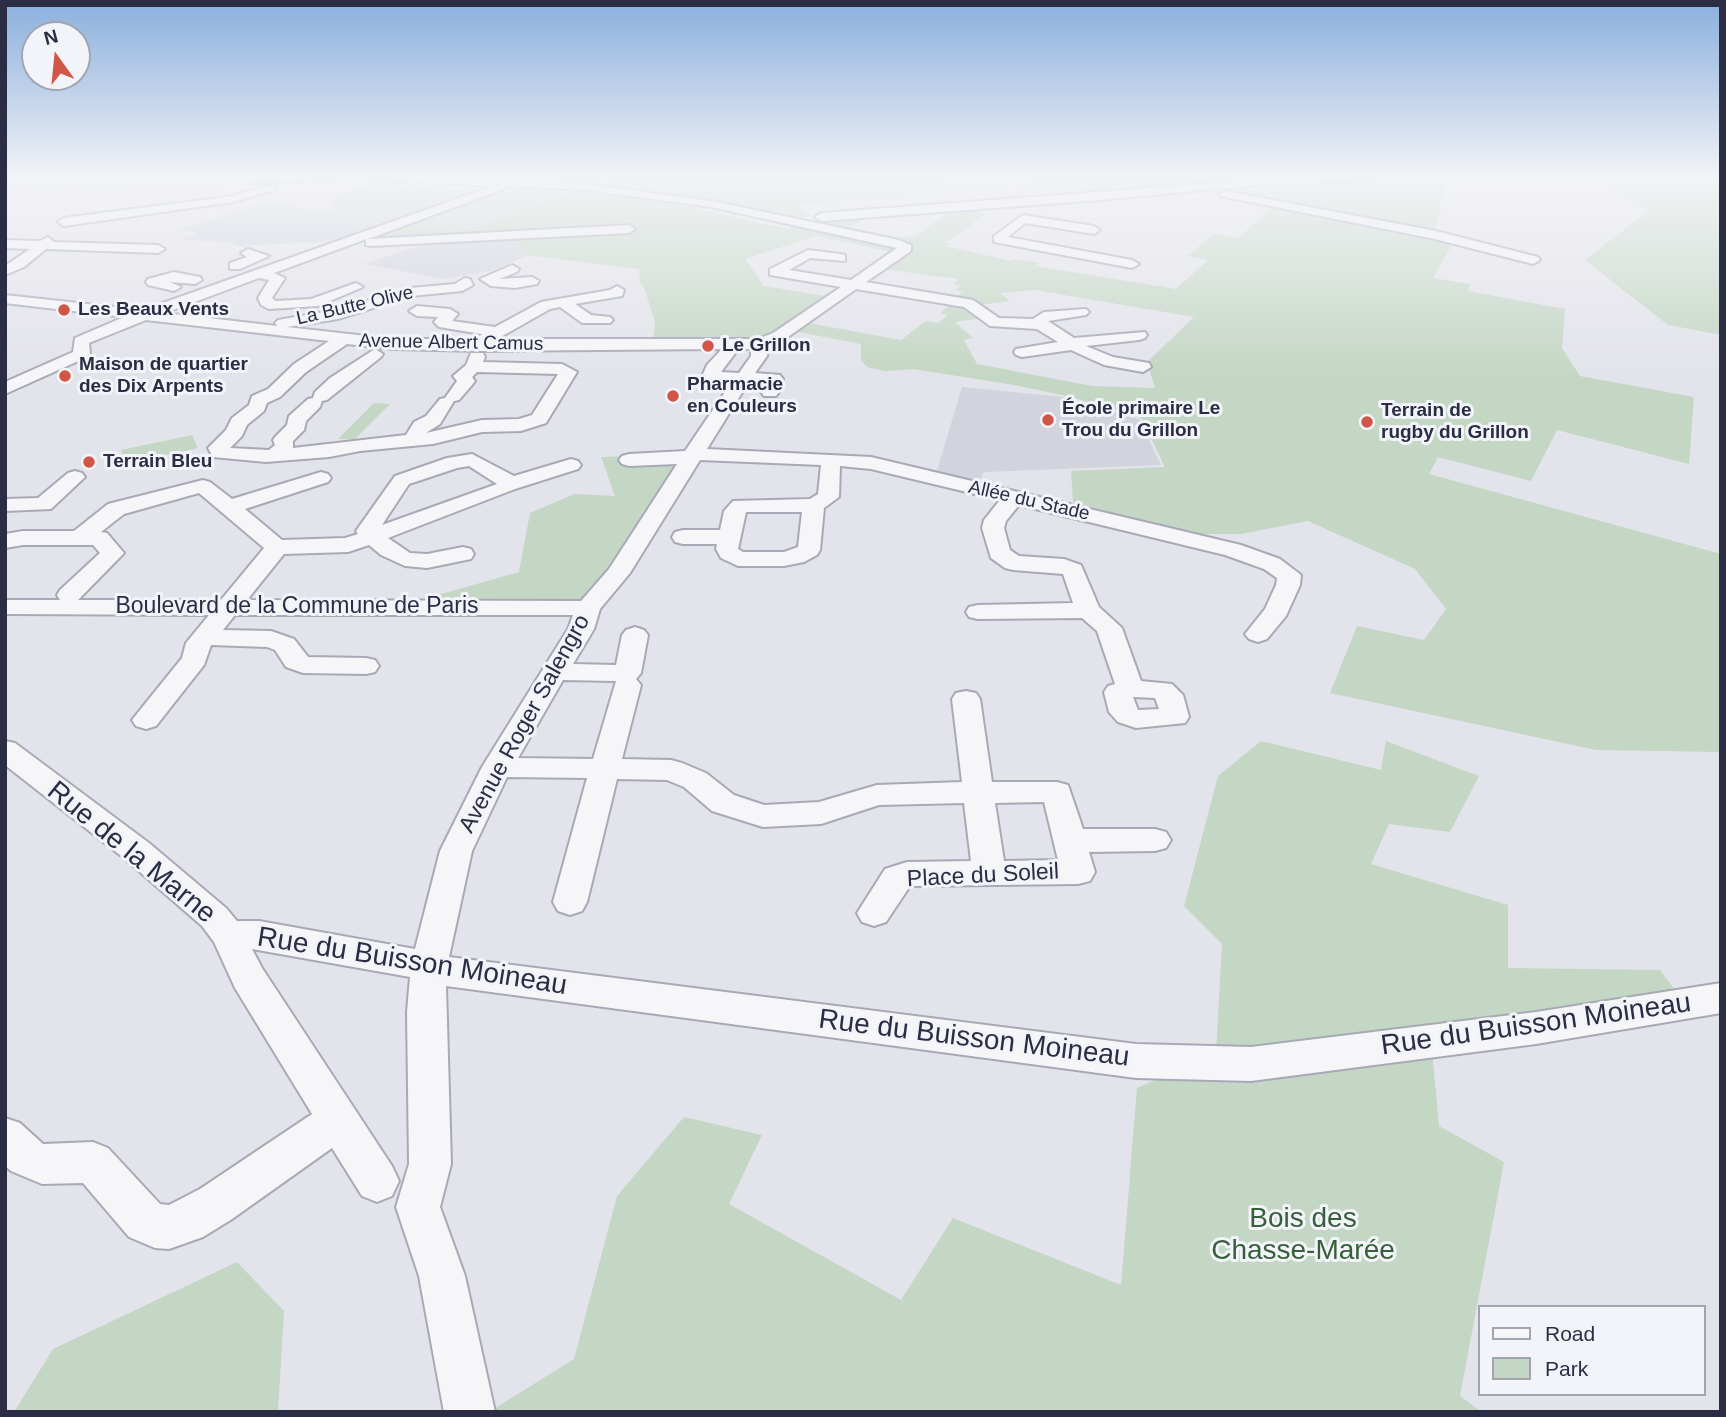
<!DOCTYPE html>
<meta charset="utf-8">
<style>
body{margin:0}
#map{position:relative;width:1726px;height:1417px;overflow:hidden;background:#e3e4eb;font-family:Helvetica,sans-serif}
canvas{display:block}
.frame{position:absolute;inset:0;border:7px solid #2a2d44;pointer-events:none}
.legend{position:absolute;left:1478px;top:1305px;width:228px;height:91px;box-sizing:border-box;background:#f3f4f9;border:2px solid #a3a4b1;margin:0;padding:9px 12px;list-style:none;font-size:21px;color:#2a2d44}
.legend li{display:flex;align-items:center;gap:14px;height:35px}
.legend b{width:35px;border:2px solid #a3a4b1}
.north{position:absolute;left:21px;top:21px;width:70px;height:70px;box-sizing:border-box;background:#f3f4f9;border:2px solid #a3a4b1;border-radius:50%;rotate:345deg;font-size:19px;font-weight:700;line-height:28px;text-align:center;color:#2a2d44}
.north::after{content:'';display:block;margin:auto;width:24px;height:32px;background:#d15647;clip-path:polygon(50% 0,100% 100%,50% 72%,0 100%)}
</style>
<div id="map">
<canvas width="1726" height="1417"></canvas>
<div class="frame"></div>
<ul class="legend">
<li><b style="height:9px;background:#f6f6f9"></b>Road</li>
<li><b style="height:19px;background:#c4d6c4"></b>Park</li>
</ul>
<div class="north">N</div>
</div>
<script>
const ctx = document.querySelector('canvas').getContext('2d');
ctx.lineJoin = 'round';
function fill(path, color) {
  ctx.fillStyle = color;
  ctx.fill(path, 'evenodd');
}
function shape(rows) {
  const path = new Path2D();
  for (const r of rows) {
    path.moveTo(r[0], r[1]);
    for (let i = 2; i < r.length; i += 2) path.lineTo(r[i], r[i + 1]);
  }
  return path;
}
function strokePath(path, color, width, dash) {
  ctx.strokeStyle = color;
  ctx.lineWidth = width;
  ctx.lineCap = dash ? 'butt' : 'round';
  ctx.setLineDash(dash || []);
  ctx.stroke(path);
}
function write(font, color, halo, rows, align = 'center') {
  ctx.font = font + ' Helvetica,sans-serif';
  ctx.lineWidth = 6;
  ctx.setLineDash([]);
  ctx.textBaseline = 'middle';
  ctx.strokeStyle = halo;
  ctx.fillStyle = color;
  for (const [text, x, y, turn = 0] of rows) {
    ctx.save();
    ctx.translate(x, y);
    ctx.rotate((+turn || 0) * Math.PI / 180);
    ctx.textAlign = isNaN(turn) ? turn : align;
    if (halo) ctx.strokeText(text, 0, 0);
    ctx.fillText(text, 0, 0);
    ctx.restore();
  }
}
fill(shape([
 [540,177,1317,177,1068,197,1013,184,951,193,743,207,634,186],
 [372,184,468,189,463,198,341,241,236,246,231,242,179,240,199,233,178,230,266,202,322,211,331,209,332,198],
 [525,189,565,192,479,227,459,229,460,224,403,226,500,191],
 [508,237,528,255,494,270,444,279,364,264,433,241],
 [962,387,1063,397,1139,419,1161,465,984,472,977,485,936,474]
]), '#d1d3dd');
fill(shape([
 [993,177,1038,177,1031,183,1094,185,1100,196,1068,197,1013,184,951,193,796,204,811,216,791,218,615,187,610,181,665,186,754,201,938,189,943,187,938,182],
 [1447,177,1435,232,1433,233,1211,188,1303,179],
 [1585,177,1721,177,1721,335,1668,325,1585,260,1649,210,1602,181],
 [571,190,686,206,788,229,801,224,897,248,891,252,816,236,745,259,764,286,825,296,768,334,750,339,653,340,655,323,645,290,640,282,639,269,528,255,508,237,381,240,379,235,403,226,461,224,459,229,479,227],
 [1281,206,1454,241,1433,278,1470,284,1468,291,1565,309,1562,348,1580,376,1694,397,1689,464,1557,430,1531,481,1438,457,1429,474,1721,554,1721,752,1596,750,1330,693,1357,626,1424,640,1446,609,1415,569,1308,521,1241,534,1190,534,1073,502,1071,471,1165,467,1141,418,1067,396,1014,385,913,369,885,371,867,367,861,360,861,344,798,332,809,323,901,340,926,321,938,323,948,315,940,313,950,305,962,303,983,318,955,322,973,338,964,340,977,364,1092,386,1155,388,1147,362,1194,317,1035,290,1000,293,1010,301,978,305,955,300,962,291,955,290,960,285,953,284,959,279,882,269,912,249,913,245,812,222,815,219,870,215,850,227,893,237,915,236,953,209,971,209,985,215,947,242,950,244,946,246,1011,261,1016,259,1039,263,1035,266,1176,289,1208,260,1187,256,1195,250,1214,234,1238,238,1272,208],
 [374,403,390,404,355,439,338,439],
 [192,435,198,448,126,464,121,450],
 [694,454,588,608,399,606,519,572,530,513,574,494,615,496,601,457],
 [1261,741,1381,770,1386,741,1479,776,1450,832,1389,824,1371,864,1508,905,1508,968,1660,970,1678,994,1430,1028,1439,1126,1504,1162,1460,1396,1482,1412,489,1412,574,1359,617,1196,684,1117,762,1135,729,1204,901,1300,953,1218,1121,1285,1137,1088,1216,1053,1222,944,1184,906,1218,776],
 [237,1262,284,1311,278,1412,14,1412,53,1349]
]), '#c4d6c4');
const minor = shape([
 [450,177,586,184,711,201,899,240,911,245,911,251,866,282,973,300,999,318,1033,319,1044,312,1086,309,1089,312,1086,315,1048,321,1074,338,1145,332,1147,335,1145,338,1139,340,1086,346,1113,357,1149,363,1151,367,1143,372,1104,365,1071,350,1022,357,1016,355,1014,352,1016,349,1058,342,1037,329,990,326,964,307,856,289,785,339,768,346,767,356,755,373,780,375,783,379,779,392,776,396,764,396,761,392,764,384,748,383,707,449,871,457,1241,545,1280,559,1301,575,1300,585,1286,616,1267,639,1258,642,1249,639,1245,634,1265,609,1276,585,1277,578,1264,569,1225,555,1019,505,1006,521,1004,528,1010,550,1019,556,1064,559,1081,565,1099,607,1122,628,1141,681,1172,684,1183,695,1189,717,1185,723,1136,728,1118,722,1109,712,1104,692,1108,686,1115,684,1097,631,1082,618,978,619,969,617,966,612,969,607,978,605,1073,603,1063,574,1013,570,1005,568,991,558,982,528,984,520,1000,500,871,469,840,466,839,497,824,508,820,550,817,555,804,562,784,566,738,566,721,558,716,549,717,544,683,544,675,542,672,537,675,532,683,530,720,530,724,511,733,501,810,499,818,494,821,465,700,460,630,573,600,609,594,629,573,664,616,665,622,635,626,630,635,627,644,630,648,635,641,673,636,679,641,685,622,759,671,760,682,763,706,773,734,795,764,805,819,802,877,785,962,782,952,699,956,693,966,691,976,693,980,699,992,782,1057,782,1068,785,1083,829,1155,829,1166,832,1171,840,1166,848,1155,851,1089,852,1095,872,1090,881,1078,884,910,886,886,922,874,926,862,922,857,913,885,869,907,862,971,861,964,803,879,805,821,824,763,827,712,811,684,787,667,780,617,779,587,902,582,911,570,915,558,911,553,902,587,778,507,777,472,851,449,957,1136,1044,1251,1047,1536,1012,1721,983,1721,1013,1536,1044,1251,1081,1136,1078,446,986,451,1164,440,1207,465,1276,495,1412,444,1412,419,1276,396,1207,409,1164,407,1012,410,977,252,949,262,968,392,1166,399,1181,392,1196,377,1202,362,1196,332,1148,232,1219,203,1237,169,1249,155,1248,129,1237,83,1183,42,1184,11,1171,5,1166,5,1118,20,1123,43,1144,93,1142,108,1148,160,1204,169,1205,200,1189,312,1114,235,988,214,942,202,926,125,859,5,765,5,741,15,743,149,843,226,908,237,921,259,921,415,949,440,851,482,767,568,629,573,615,235,615,223,630,271,631,294,639,308,657,366,658,375,660,379,666,375,672,366,674,303,673,286,667,275,650,267,647,211,645,204,665,156,726,146,729,136,726,132,720,182,658,186,643,209,615,5,614,5,600,60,600,57,595,60,590,100,553,93,545,23,545,5,548,5,534,23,531,74,531,108,504,203,480,210,482,232,499,321,472,328,474,331,478,328,482,245,509,282,540,345,538,358,534,356,531,395,476,447,458,472,454,514,476,571,459,578,461,581,465,578,469,515,489,388,538,410,553,427,554,463,547,471,549,474,554,471,559,427,568,405,566,381,555,369,545,348,552,284,554,247,600,581,601,609,569,677,464,629,466,622,464,619,460,622,456,629,454,685,451,731,383,712,381,703,374,707,365,722,349,479,351,393,349,347,344,306,372,280,397,267,403,264,411,247,425,242,436,230,448,269,450,275,445,273,440,276,436,287,425,289,416,308,399,313,398,315,392,330,378,375,349,383,354,381,357,327,400,322,401,320,407,306,421,304,430,293,441,293,448,406,435,414,422,426,416,440,399,445,398,457,381,453,376,466,365,471,353,483,353,485,357,483,362,562,364,577,372,546,423,521,431,482,432,433,444,360,451,329,457,266,462,213,457,208,448,226,430,232,418,249,405,252,396,268,389,294,364,329,341,146,320,89,343,90,353,85,358,5,394,5,382,73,352,75,338,124,317,5,303,5,295,143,310,493,186,402,181,5,184,5,178,450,177],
 [505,186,586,190,711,207,897,248,851,280,789,270,810,258,845,261,845,255,840,254,808,250,770,269,770,275,841,287,773,333,758,339,497,339,550,309,560,307,582,323,610,323,613,320,610,317,591,315,575,304,622,296,624,290,617,286,610,290,541,302,495,327,452,321,458,314,450,309,417,306,409,311,417,316,438,317,434,322,439,327,482,334,476,339,393,339,287,327,338,319,411,296,462,291,473,285,470,279,465,278,455,284,410,288,336,310,278,320,275,323,277,326,165,313,259,278,269,280,258,298,261,305,269,309,318,306,363,287,356,283,311,299,276,301,272,298,285,278,274,273,366,239,366,245,371,246,629,233,635,229,629,225,368,239,504,189,505,186],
 [734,349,751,349,751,356,739,373,721,372,736,352,734,349],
 [477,372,558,374,532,415,519,419,482,420,426,433,440,424,454,401,459,400,472,385,475,381,472,377,477,372],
 [469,466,497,484,382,525,409,484,457,468,469,466],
 [199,493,264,548,221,600,78,600,124,553,107,533,101,532,124,514,199,493],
 [746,512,802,512,798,547,784,552,743,552,738,549,746,512],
 [563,680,616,681,593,759,518,758,563,680],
 [1133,697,1155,698,1159,709,1138,710,1133,697],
 [1044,802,1058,860,1004,861,995,803,1044,802],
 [1295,177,1374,177,1369,180,1259,185,1100,200,821,221,815,217,821,213,1295,177],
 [271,185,275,186,275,190,233,202,64,226,58,222,64,218,232,196,271,185],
 [1225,191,1436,231,1538,257,1540,260,1533,264,1435,239,1221,196,1219,194,1225,191],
 [1023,215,1094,226,1100,230,1094,234,1025,223,1008,237,1132,260,1139,264,1132,268,994,242,994,236,1023,215],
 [48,237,54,242,158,245,165,249,158,253,46,249,24,267,5,275,5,266,30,249,5,248,5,240,40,241,48,237],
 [248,249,269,256,240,269,230,269,230,263,247,257,241,253,248,249],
 [512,265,519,269,517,272,499,279,532,277,539,281,537,284,515,288,491,286,480,279,512,265],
 [174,272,200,277,202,280,195,284,170,282,181,287,174,291,148,285,146,282,148,279,174,272],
 [75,471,82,473,85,477,51,509,5,511,5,499,38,498,68,473,75,471]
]);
strokePath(minor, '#a8a9b6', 4);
fill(minor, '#f6f6f9');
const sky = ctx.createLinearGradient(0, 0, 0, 376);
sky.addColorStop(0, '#8aafdd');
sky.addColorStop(0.47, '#f2f3f6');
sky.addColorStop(1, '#f2f3f600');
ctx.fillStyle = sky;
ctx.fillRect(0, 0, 1726, 376);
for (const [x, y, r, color] of [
 [64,310,7,"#d15647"],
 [708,346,7,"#d15647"],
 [65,376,7,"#d15647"],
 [673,396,7,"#d15647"],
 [1048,420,7,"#d15647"],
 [1367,422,7,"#d15647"],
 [89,462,7,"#d15647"]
]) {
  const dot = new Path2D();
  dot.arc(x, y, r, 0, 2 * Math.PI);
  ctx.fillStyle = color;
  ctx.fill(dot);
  strokePath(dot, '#f3f4f9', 2.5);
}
write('19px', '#2a2d44', '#f3f4f9', [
 ["La Butte Olive",355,306,-13],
 ["Avenue Albert Camus",451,343,1],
 ["Allée du Stade",1029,501,13]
]);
write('bold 19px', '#2a2d44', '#f3f4f9', [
 ["Les Beaux Vents",78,310],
 ["Le Grillon",722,346],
 ["Maison de quartier",79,365],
 ["des Dix Arpents",79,387],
 ["Pharmacie",687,385],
 ["en Couleurs",687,407],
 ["École primaire Le",1062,409],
 ["Trou du Grillon",1062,431],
 ["Terrain de",1381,411],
 ["rugby du Grillon",1381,433],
 ["Terrain Bleu",103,462]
], 'left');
write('23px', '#2a2d44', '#f3f4f9', [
 ["Boulevard de la Commune de Paris",297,607],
 ["Avenue Roger Salengro",525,724,-61],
 ["Place du Soleil",983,876,-3]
]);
write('28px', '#2a2d44', '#f3f4f9', [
 ["Rue de la Marne",131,853,39],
 ["Rue du Buisson Moineau",412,962,9],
 ["Rue du Buisson Moineau",1536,1025,-8],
 ["Rue du Buisson Moineau",974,1039,7]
]);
write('28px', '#37603a', '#f3f4f9', [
 ["Bois des",1303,1219],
 ["Chasse-Marée",1303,1251]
]);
</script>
